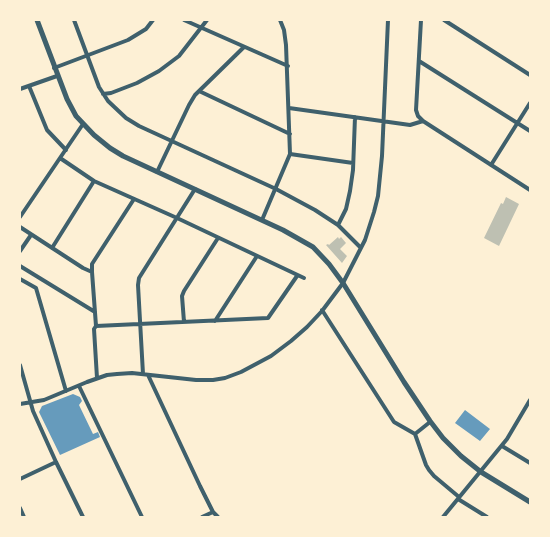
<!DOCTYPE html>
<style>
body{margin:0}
#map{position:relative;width:550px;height:537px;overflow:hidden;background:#fdf0d5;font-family:"Fira Sans",sans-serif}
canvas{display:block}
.frame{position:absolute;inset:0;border:21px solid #fdf0d5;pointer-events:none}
</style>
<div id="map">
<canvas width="550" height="537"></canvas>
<div class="frame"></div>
</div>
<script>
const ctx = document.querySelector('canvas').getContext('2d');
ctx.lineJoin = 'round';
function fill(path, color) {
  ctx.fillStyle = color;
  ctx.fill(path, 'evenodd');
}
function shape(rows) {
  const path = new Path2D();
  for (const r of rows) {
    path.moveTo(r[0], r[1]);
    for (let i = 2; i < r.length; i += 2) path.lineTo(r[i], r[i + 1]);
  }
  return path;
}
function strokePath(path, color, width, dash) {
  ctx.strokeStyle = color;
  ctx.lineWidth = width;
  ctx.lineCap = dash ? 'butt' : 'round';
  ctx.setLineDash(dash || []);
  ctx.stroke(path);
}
fill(shape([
 [73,394,80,397,82,401,79,405,93,434,98,432,100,437,60,455,39,412,42,406],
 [465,410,490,429,480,441,455,423]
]), '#669bbc');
fill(shape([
 [506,197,519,204,499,246,484,238,501,203,503,204],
 [338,237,339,239,341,237,346,243,340,249,347,256,342,263,326,245,328,244,329,245]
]), '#bec0b2');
strokePath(shape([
 [74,20,99,87,108,101,126,118,139,126,276,189,315,210,338,225,361,248],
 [184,20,288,66],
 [421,20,416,110,418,116,423,121,530,190],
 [444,20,530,75],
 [419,61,530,131],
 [54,68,128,40,146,29,153,20],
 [29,86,47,130,66,150],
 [20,89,57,76],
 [199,91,290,134],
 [103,94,111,93,137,83,159,71,179,56,207,20],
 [289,108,410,125,423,121],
 [290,154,353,163],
 [60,158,94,181,177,218,304,278],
 [491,165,530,103],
 [157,172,189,105,195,95,244,47],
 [20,217,83,124],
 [262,220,290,154,286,45,284,30,280,20],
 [338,225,346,209,350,191,353,170,355,117],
 [20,227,83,268,92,272,96,326,94,329,97,378],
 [52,248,94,181],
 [20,251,31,235],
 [20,266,95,312],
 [92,272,92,264,134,199],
 [20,279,36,288,66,391],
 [322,310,394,422,415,434,426,465,429,470,434,476,459,497],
 [215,321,257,256],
 [184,322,182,296,184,291,218,238],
 [96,326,268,318,297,276],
 [20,365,33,411,56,462,83,517],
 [143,374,138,285,139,278,195,189],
 [148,375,200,486,213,512,218,517],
 [79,386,142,517],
 [20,404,44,400,87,382,107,375,117,374,132,373,196,380,213,380,225,378,241,372,271,356,291,341,307,327,322,311,343,283,365,240,374,212,378,196,382,156,388,20],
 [415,434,430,422],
 [502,446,530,463],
 [20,479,56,462],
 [458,499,487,517],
 [20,508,24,517],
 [202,517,213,512],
 [443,517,507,439,530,400]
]), '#3f606c', 4);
strokePath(shape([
 [37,20,67,99,76,116,94,135,110,148,123,156,283,230,313,247,329,264,343,283,404,382,430,421,443,438,461,456,481,472,530,502]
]), '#3f606c', 5);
</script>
